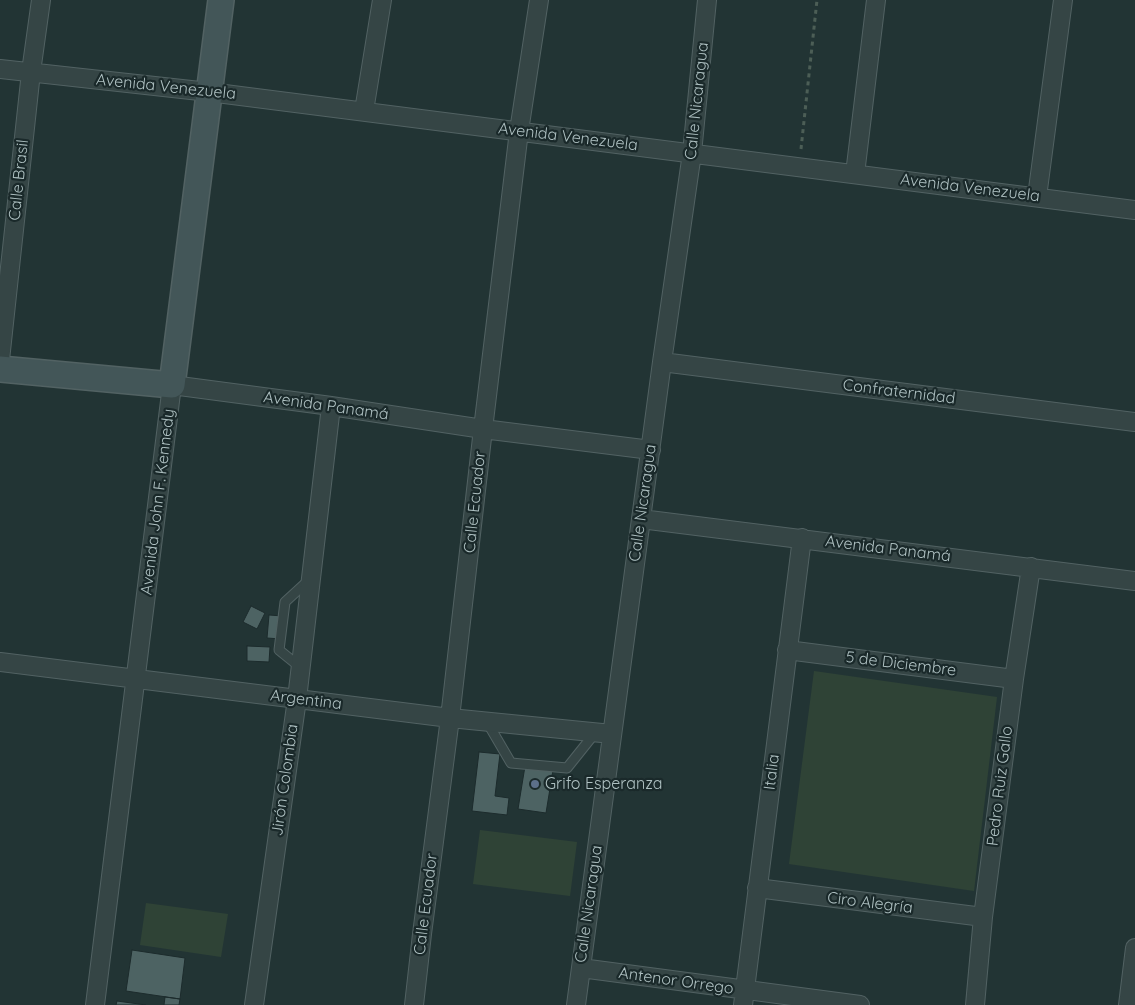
<!DOCTYPE html>
<meta charset="utf-8">
<style>
body{margin:0}
canvas{display:block;background:#223434}
</style>
<canvas width="1135" height="1005"></canvas>
<script>
const ctx = document.querySelector('canvas').getContext('2d');
ctx.lineJoin = 'round';
function fill(path, color) {
  ctx.fillStyle = color;
  ctx.fill(path, 'evenodd');
}
function shape(rows) {
  const path = new Path2D();
  for (const r of rows) {
    path.moveTo(r[0], r[1]);
    for (let i = 2; i < r.length; i += 2) path.lineTo(r[i], r[i + 1]);
  }
  return path;
}
function strokePath(path, color, width, dash) {
  ctx.strokeStyle = color;
  ctx.lineWidth = width;
  ctx.lineCap = dash ? 'butt' : 'round';
  ctx.setLineDash(dash || []);
  ctx.stroke(path);
}
function write(font, color, halo, rows, align = 'center') {
  ctx.font = font + ' Quicksand,sans-serif';
  ctx.lineWidth = 4.5;
  ctx.setLineDash([]);
  ctx.textBaseline = 'middle';
  ctx.strokeStyle = halo;
  ctx.fillStyle = color;
  for (const [text, x, y, turn = 0] of rows) {
    ctx.save();
    ctx.translate(x, y);
    ctx.rotate((+turn || 0) * Math.PI / 180);
    ctx.textAlign = isNaN(turn) ? turn : align;
    if (halo) ctx.strokeText(text, 0, 0);
    ctx.fillText(text, 0, 0);
    ctx.restore();
  }
}
fill(shape([
 [814,671,997,697,974,891,789,864],
 [480,830,577,842,570,896,473,884],
 [146,903,228,914,221,957,140,945]
]), '#2f4336');
const building = shape([
 [251,606,265,613,257,629,243,622,251,606],
 [269,615,283,616,281,639,267,638,269,615],
 [247,646,270,647,269,662,247,661,247,646],
 [479,752,500,754,495,796,509,798,507,815,472,811,479,752],
 [526,760,554,764,546,813,518,809,526,760],
 [132,950,185,958,180,999,126,991,132,950],
 [165,997,180,999,179,1005,164,1005,165,997],
 [117,1001,146,1005,116,1005,117,1001]
]);
fill(building, '#4d6363');
strokePath(building, '#1c2b2c', 1);
const lane = shape([
 [300,667,279,650,285,602,309,580],
 [487,722,511,763,567,768,595,733]
]);
const street = shape([
 [0,69,209,92,1135,210],
 [364,111,382,0],
 [855,174,876,0],
 [1037,197,1063,0],
 [0,360,31,72,41,0],
 [662,362,1135,422],
 [641,519,1135,581],
 [787,650,1014,679],
 [0,662,450,718,612,734],
 [757,888,983,917],
 [581,968,860,1005],
 [95,1005,172,385,331,406,483,429,651,450],
 [254,1005,297,699,331,406],
 [414,1005,422,934,450,718,483,429,519,131,539,0],
 [576,1005,662,362,692,153,707,0],
 [743,1005,802,538],
 [975,1005,983,917,1014,679,1031,567],
 [1128,1005,1135,948]
]);
const secondary = shape([
 [0,369,172,385,221,0]
]);
strokePath(lane, '#526263', 11);
strokePath(street, '#526263', 20);
strokePath(secondary, '#526263', 28);
strokePath(shape([
 [801,149,817,0]
]), '#4c5e56', 3, [4, 4]);
strokePath(lane, '#354545', 9);
strokePath(street, '#354545', 18);
strokePath(secondary, '#435658', 25);
for (const [x, y, r, color] of [
 [535,784,5,"#5c6f8a"]
]) {
  const dot = new Path2D();
  dot.arc(x, y, r, 0, 2 * Math.PI);
  ctx.fillStyle = color;
  ctx.fill(dot);
  strokePath(dot, '#1a292a', 2);
}
write('16px', '#afc1c2', '#1a292a', [
 ["Avenida Venezuela",166,87,6],
 ["Calle Nicaragua",697,101,-84],
 ["Avenida Venezuela",568,137,7],
 ["Calle Brasil",19,180,-84],
 ["Avenida Venezuela",970,188,7],
 ["Confraternidad",899,392,7],
 ["Avenida Panamá",326,406,8],
 ["Avenida John F. Kennedy",158,502,-83],
 ["Calle Ecuador",475,502,-84],
 ["Calle Nicaragua",643,503,-82],
 ["Avenida Panamá",888,549,7],
 ["5 de Diciembre",901,664,7],
 ["Argentina",306,700,7],
 ["Italia",772,772,-83],
 ["Jirón Colombia",285,780,-82],
 ["Pedro Ruiz Gallo",1000,786,-83],
 ["Ciro Alegría",870,903,7],
 ["Calle Ecuador",426,904,-83],
 ["Calle Nicaragua",589,904,-82],
 ["Antenor Orrego",676,981,8]
]);
write('16px', '#afc1c2', '#1a292a', [
 ["Grifo Esperanza",545,784]
], 'left');
</script>
